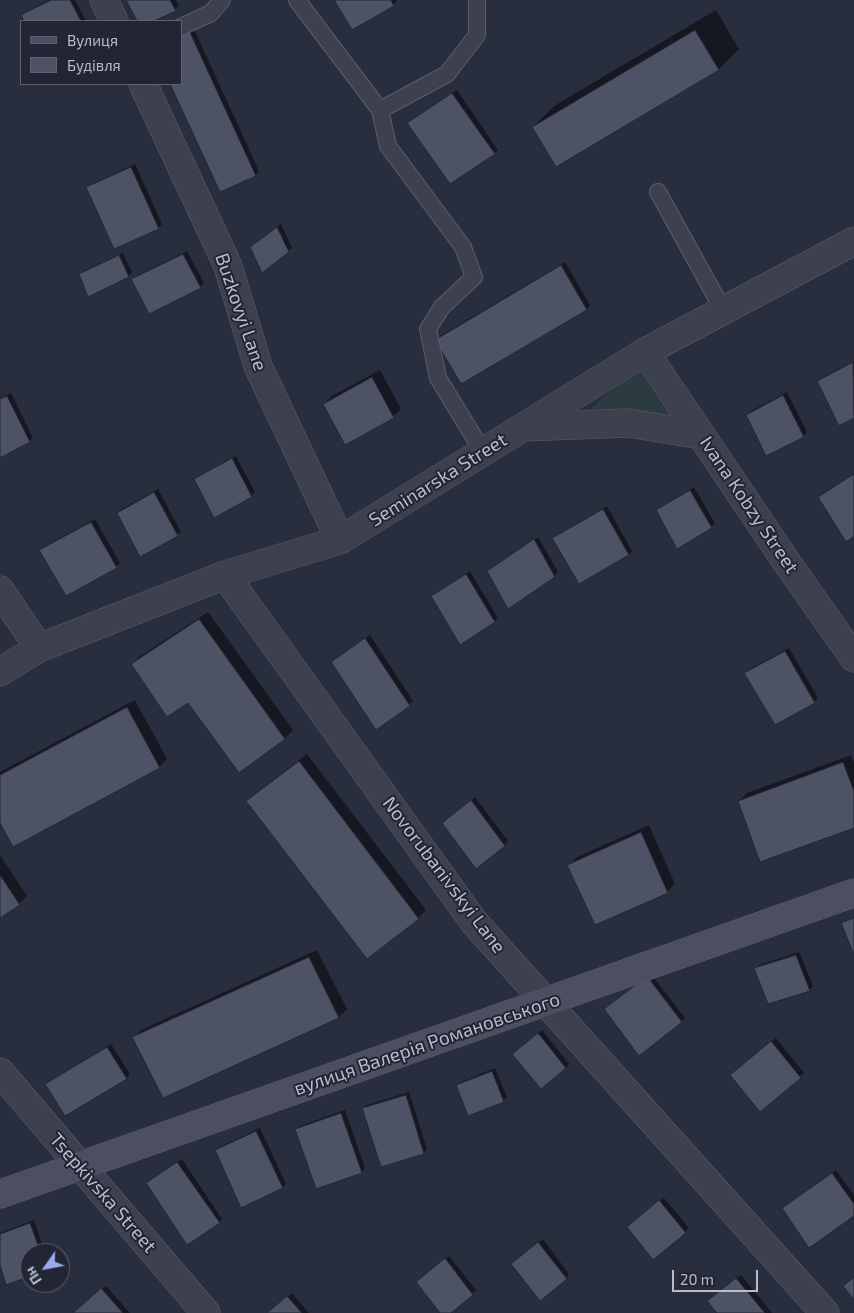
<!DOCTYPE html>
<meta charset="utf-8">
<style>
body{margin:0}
#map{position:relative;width:854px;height:1313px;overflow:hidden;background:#292e3e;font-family:"Exo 2",sans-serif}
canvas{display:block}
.legend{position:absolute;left:20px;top:20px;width:162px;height:65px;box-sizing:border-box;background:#212534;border:1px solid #5e6170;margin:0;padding:6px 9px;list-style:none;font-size:15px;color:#b9bcc9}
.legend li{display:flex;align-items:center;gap:10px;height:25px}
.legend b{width:25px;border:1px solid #5e6170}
.north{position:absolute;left:20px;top:1243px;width:50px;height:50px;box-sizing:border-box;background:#212534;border:1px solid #5e6170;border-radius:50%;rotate:237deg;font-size:14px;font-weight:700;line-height:20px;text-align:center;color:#b9bcc9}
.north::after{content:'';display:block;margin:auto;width:18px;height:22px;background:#9aaaed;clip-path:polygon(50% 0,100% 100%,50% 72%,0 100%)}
.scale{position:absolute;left:672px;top:1270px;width:86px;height:22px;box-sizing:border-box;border:2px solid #b9bcc9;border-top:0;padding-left:6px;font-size:15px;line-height:18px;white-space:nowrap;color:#b9bcc9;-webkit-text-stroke:4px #212534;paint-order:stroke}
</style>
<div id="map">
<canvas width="854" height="1313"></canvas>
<ul class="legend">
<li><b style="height:6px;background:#4b4f61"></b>Вулиця</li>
<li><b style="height:14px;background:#4d5265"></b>Будівля</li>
</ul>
<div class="north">Пн</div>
<div class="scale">20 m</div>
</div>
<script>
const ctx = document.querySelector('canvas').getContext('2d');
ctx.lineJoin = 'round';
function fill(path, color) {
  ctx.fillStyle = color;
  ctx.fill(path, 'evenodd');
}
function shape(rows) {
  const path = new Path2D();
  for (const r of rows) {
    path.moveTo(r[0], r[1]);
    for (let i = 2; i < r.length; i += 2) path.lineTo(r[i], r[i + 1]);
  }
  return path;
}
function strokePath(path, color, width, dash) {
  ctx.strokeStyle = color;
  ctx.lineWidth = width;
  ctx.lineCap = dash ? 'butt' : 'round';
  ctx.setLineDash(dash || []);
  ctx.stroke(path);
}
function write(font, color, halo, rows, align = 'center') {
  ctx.font = font + ' "Exo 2",sans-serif';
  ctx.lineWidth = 4;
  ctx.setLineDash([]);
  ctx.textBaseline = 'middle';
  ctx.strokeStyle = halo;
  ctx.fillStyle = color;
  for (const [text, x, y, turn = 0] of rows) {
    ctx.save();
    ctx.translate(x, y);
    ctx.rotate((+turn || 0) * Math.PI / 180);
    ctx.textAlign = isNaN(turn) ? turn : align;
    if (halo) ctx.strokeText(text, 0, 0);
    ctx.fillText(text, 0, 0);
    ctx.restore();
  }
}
fill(shape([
 [637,367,669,415,588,411]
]), '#2c3b40');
fill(shape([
 [49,0,75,0,86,21,26,21,23,16,27,12],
 [128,0,176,0,179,6,175,10,151,21,138,21],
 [335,0,396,0,397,1,393,5,352,28],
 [716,10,739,49,719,69,556,165,533,127,554,106],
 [193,27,259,171,256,175,221,191,172,84,181,84,181,32],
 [457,90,498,150,494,153,412,120],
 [135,164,162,224,158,228,88,188,92,184],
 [281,224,292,248,288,251,256,243],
 [187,251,204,283,200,287,133,279,136,276],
 [123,253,132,273,128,276,80,274,84,271],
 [565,262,590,305,587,309,462,382,436,340,440,336],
 [854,361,854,417,840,424,819,381,823,377],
 [380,370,401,409,393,416,345,443,324,404,332,396],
 [787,392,807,432,803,436,748,415,751,411],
 [11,393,33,438,29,441,0,457,0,399],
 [236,456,255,492,251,496,196,480,199,476],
 [694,487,715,523,711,527,678,547,657,511,661,507],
 [158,489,181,532,177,535,118,513,122,509],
 [607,506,632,551,629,554,554,538,557,535],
 [95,519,120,563,116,567,66,594,41,550,45,546],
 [538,537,558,572,554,576,488,571],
 [470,571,498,618,494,621,432,597,436,593],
 [208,612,293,730,285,738,239,771,188,702,132,664,140,656],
 [370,635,413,701,376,728,336,659],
 [789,648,818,698,814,702,746,673,750,669],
 [135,700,167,759,159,767,0,821,0,772],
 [307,754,426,910,418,918,367,957,247,802,255,794],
 [851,755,854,762,854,826,739,801,747,793],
 [475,797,508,841,504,845,448,820],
 [649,825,675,884,667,892,569,865,577,857],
 [0,855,27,896,19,904,0,916],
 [317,950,347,1009,339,1017,133,1038,141,1030],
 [799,952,813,986,809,990,756,969,759,965],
 [651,974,685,1018,681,1021,605,1009],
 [542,1030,569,1064,566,1068,518,1050],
 [776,1038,804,1073,760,1110,735,1071],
 [111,1044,130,1074,126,1078,50,1081],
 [495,1068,507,1097,503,1100,457,1086,461,1082],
 [409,1092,427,1149,423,1153,364,1108,367,1105],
 [345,1110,365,1168,362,1172,297,1130,300,1126],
 [260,1128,286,1184,283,1187,242,1206,217,1150,220,1147],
 [182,1159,222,1219,219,1222,151,1180],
 [836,1170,854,1195,854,1215,784,1208],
 [664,1198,689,1228,685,1232,633,1223],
 [34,1220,45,1253,30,1253,30,1275,0,1261,0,1233],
 [543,1239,569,1274,566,1278,517,1261],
 [449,1256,476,1290,449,1313,442,1313,421,1278],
 [741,1275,772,1313,718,1313,713,1298],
 [106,1286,130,1313,75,1313],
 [292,1293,309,1313,269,1313]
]), '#0007');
const building = shape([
 [51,0,70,0,81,21,24,21,21,15,51,0],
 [126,0,170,0,176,11,154,21,137,21,126,0],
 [334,0,391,0,394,6,352,30,334,0],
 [189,30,256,176,220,192,170,84,181,84,181,33,189,30],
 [695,30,719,70,556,167,532,127,695,30],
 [452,93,495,154,450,184,407,123,452,93],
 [131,167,159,229,114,249,86,187,131,167],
 [277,227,289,252,262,273,250,247,277,227],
 [183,254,201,288,149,314,131,279,183,254],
 [119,255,129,277,88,297,79,274,119,255],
 [561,265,587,310,461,384,435,340,561,265],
 [853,362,854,418,839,426,817,381,853,362],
 [372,377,394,418,345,445,323,404,372,377],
 [783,395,804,437,766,456,746,415,783,395],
 [7,396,30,442,0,458,0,399,7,396],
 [232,458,252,497,214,518,194,479,232,458],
 [854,474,854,536,846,542,818,497,854,474],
 [690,490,712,528,677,549,656,510,690,490],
 [154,492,178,536,140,557,117,513,154,492],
 [603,509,629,555,579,584,552,538,603,509],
 [91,522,117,568,66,596,39,550,91,522],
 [534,539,555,577,508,609,487,571,534,539],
 [466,574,495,622,460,645,431,596,466,574],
 [199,619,285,739,239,773,188,703,167,717,131,664,199,619],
 [365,638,410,706,376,730,331,662,365,638],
 [785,651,815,703,775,725,744,673,785,651],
 [127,707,160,768,13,847,0,823,0,775,127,707],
 [299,761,419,919,367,959,246,801,299,761],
 [843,762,854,791,854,828,760,862,738,801,843,762],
 [471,800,505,846,476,869,442,823,471,800],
 [641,832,668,893,595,925,567,865,641,832],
 [0,875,20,905,0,918,0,875],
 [854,918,854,955,841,923,854,918],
 [796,955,810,991,768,1004,754,968,796,955],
 [309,957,339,1018,163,1098,132,1037,309,957],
 [647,976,682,1022,639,1056,604,1009,647,976],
 [538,1033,566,1068,541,1089,512,1054,538,1033],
 [771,1041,801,1078,760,1112,730,1075,771,1041],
 [107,1047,127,1079,65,1116,45,1084,107,1047],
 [492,1071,504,1102,468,1116,456,1085,492,1071],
 [406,1095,424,1154,381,1167,362,1108,406,1095],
 [341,1113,362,1173,316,1189,295,1129,341,1113],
 [256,1131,283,1188,241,1208,215,1150,256,1131],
 [177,1162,220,1223,187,1245,146,1183,177,1162],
 [832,1173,854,1204,854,1216,809,1248,782,1208,832,1173],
 [659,1200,686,1233,653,1260,627,1227,659,1200],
 [30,1223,41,1253,30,1253,30,1276,6,1285,0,1265,0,1234,30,1223],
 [538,1242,567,1279,540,1301,511,1264,538,1242],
 [445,1258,473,1295,451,1313,440,1313,416,1282,445,1258],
 [854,1277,854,1300,843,1286,854,1277],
 [736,1278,765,1313,717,1313,707,1301,736,1278],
 [101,1288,123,1313,73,1313,101,1288],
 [287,1296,302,1313,267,1313,287,1296]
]);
fill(building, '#4d5265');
strokePath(building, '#232736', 1);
const lane = shape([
 [297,0,380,110],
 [477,0,477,35,447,74,380,110,388,146,463,247,474,277,442,307,428,329,438,378,483,452],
 [181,27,211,13,222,0],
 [658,192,723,310]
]);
const street = shape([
 [104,0,114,21],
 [143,84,228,266,258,366,340,540],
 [645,352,790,567,854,658],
 [524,427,628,423,701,435],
 [225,575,474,922,825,1313],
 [0,590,39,648],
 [0,672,39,648,225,575,340,540,645,352,854,241],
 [0,1072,206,1313]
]);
const secondary = shape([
 [0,1194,854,893]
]);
strokePath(lane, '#5a5e6c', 18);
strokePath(street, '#5a5e6c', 29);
strokePath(secondary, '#5a5e6c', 29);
strokePath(lane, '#3d414f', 16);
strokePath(street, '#3d414f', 28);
strokePath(secondary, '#4b4f61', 28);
write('19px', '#b9bcc9', '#212534', [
 ["Buzkovyi Lane",241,312,71],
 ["Seminarska Street",438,480,-32],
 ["Ivana Kobzy Street",749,505,56],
 ["Novorubanivskyi Lane",444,875,53],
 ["вулиця Валерія Романовського",427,1044,-19],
 ["Tsepkivska Street",103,1193,49]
]);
</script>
